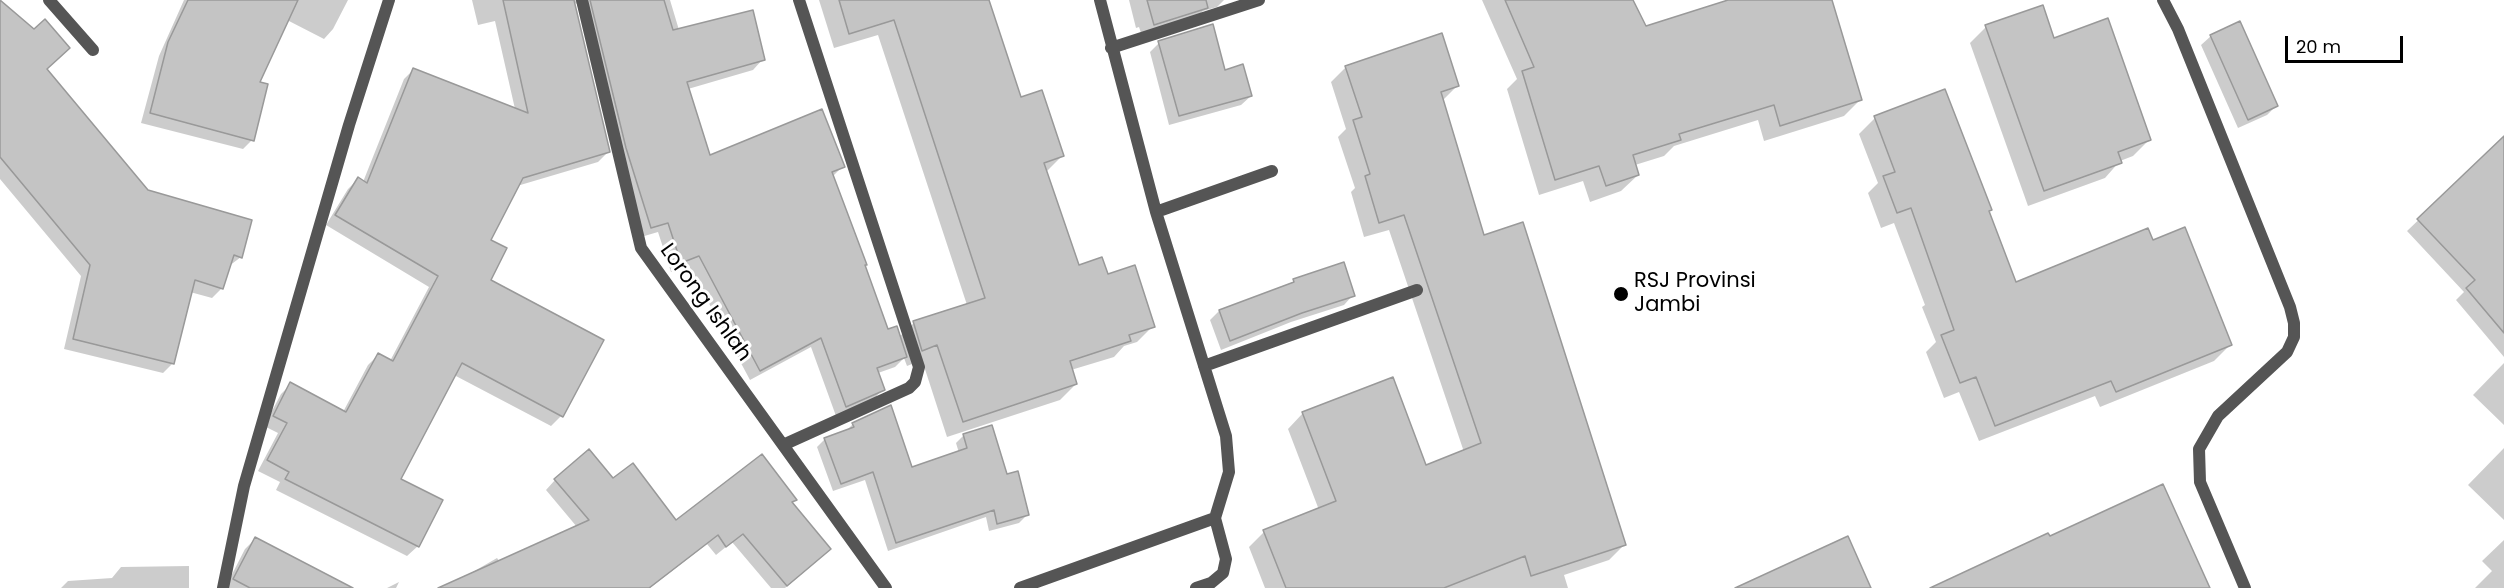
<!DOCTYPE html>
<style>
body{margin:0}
#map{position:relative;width:2504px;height:588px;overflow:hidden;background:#fff;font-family:Poppins,sans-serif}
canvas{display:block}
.scale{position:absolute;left:2285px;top:36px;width:118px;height:27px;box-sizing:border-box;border:3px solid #000;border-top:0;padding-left:8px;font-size:18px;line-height:21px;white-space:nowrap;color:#000;-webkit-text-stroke:4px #fff;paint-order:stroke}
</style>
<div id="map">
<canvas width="2504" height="588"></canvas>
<div class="scale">20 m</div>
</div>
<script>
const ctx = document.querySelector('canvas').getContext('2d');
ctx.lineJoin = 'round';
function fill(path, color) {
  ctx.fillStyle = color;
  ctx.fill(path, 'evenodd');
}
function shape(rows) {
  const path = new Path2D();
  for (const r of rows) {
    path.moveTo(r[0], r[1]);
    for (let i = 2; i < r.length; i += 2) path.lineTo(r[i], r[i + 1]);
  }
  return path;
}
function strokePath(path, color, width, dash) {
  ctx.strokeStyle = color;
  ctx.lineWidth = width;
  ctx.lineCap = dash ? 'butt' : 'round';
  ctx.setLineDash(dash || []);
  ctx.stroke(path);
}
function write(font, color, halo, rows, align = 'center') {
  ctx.font = font + ' Poppins,sans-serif';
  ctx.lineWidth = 6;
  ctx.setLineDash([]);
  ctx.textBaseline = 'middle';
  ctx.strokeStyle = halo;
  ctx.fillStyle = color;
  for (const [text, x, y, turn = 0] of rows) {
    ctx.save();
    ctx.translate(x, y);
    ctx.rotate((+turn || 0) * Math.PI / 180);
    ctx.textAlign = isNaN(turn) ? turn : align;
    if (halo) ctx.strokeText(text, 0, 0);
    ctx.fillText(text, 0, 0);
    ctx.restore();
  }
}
fill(shape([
 [184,0,348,0,333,29,324,39,287,20,258,83,252,140,243,149,141,123,159,56],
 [472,0,670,0,679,30,763,59,753,70,688,89,709,157,843,166,833,176,887,331,899,337,914,323,967,305,878,35,834,48,819,0,987,0,1020,99,1062,156,1046,172,1078,267,1107,276,1153,326,1137,342,1124,346,1114,357,1071,370,1076,384,1060,400,947,437,922,360,907,366,904,358,895,367,878,373,883,389,873,400,836,416,811,347,750,380,689,266,671,272,658,232,641,237,577,4,573,2,608,152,598,162,517,186,489,241,489,281,561,416,551,426,454,375,399,480,441,501,418,546,407,556,276,490,280,482,258,471,278,433,264,426,281,394,291,384,343,412,368,365,378,355,390,361,429,287,326,225,348,189,358,179,363,182,404,79,414,69,515,109,495,21,478,25],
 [1129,0,1224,0,1217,7,1203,11,1195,19,1142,36,1139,27,1136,28],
 [1482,0,1632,0,1645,28,1733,0,1830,0,1861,99,1844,116,1764,141,1758,120,1674,146,1664,156,1635,165,1638,175,1621,191,1590,202,1583,181,1539,195,1507,89,1517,79],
 [0,1,45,69,147,192,241,257,229,266,222,288,212,298,190,292,173,363,163,373,64,349,81,276,0,179],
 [2239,23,2277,105,2267,115,2238,128,2201,45,2211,36],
 [1986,27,2053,39,2149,140,2133,156,2120,161,2105,178,2028,206,1970,43],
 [1159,43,1224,71,1251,96,1241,105,1169,125,1150,52],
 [1346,67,1457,86,1442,101,1483,237,1624,545,1609,560,1564,575,1568,588,1265,588,1249,547,1264,532,1319,510,1288,429,1303,413,1426,467,1464,452,1389,230,1364,237,1351,192,1355,188,1338,137,1346,129,1331,82],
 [1875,118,1988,212,2015,284,2152,242,2231,344,2214,361,2100,407,2095,396,1979,441,1959,392,1944,398,1926,352,1936,342,1922,307,1925,305,1894,223,1881,228,1868,193,1878,183,1859,134],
 [2498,144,2504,151,2504,357,2456,300,2464,292,2407,231],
 [1294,281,1353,295,1344,305,1291,322,1221,350,1210,320,1219,311,1289,285],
 [2504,363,2504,425,2473,395],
 [853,424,911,469,959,453,956,443,964,435,1027,515,1019,523,989,531,986,517,888,551,865,480,833,491,817,447,825,439,845,432],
 [2504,448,2504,520,2468,485],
 [555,480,612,480,675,522,795,500,791,504,819,559,785,588,771,588,732,542,716,555,707,544,650,588,445,588,497,558,500,562,577,527,546,490],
 [255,539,350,588,225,588,245,549],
 [2504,540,2504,588,2475,588,2492,571,2482,561],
 [189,566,189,588,61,588,68,581,112,578,121,567],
 [399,582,396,588,387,588]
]), '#0003');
const building = shape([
 [0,0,34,29,45,19,70,48,47,69,148,190,252,220,242,258,234,255,223,289,195,280,174,364,73,339,90,265,0,157,0,0],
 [188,0,298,0,260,82,268,84,254,141,150,113,168,42,188,0],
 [503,0,574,0,610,152,523,178,491,240,507,248,491,280,604,340,563,417,462,363,401,479,443,500,419,547,285,479,289,472,267,460,287,423,273,416,290,382,346,412,378,353,393,361,438,276,335,215,358,177,367,183,413,68,528,113,503,0],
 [590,0,664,0,673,30,753,10,765,60,687,82,710,155,822,109,845,167,832,172,867,265,865,265,888,329,897,326,907,357,877,368,885,390,846,407,821,338,760,371,699,256,681,263,668,223,651,228,626,148,590,0],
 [839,0,989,0,1021,97,1042,90,1064,156,1044,163,1079,265,1102,257,1108,274,1135,265,1155,327,1129,335,1131,341,1070,361,1077,384,963,422,937,345,922,351,913,321,985,298,894,20,849,34,839,0],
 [1147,0,1206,0,1208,8,1154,25,1147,0],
 [1505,0,1633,0,1646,26,1728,0,1832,0,1862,100,1780,126,1774,105,1679,134,1681,140,1633,155,1639,175,1606,186,1599,166,1555,180,1522,71,1534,67,1505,0],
 [2043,5,2054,38,2108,18,2151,140,2118,152,2122,163,2044,191,1985,25,2043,5],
 [2240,21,2278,106,2248,120,2210,35,2240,21],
 [1213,24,1225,70,1243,64,1252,96,1179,116,1158,41,1213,24],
 [1442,33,1459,86,1441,92,1484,235,1523,222,1626,545,1531,576,1525,556,1444,588,1286,588,1263,530,1336,501,1302,412,1393,377,1426,465,1481,443,1404,215,1379,223,1365,176,1370,174,1353,120,1362,117,1345,66,1442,33],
 [1945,89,1992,210,1989,211,2016,282,2148,228,2153,240,2185,227,2232,345,2116,392,2111,381,1995,426,1976,377,1960,383,1941,335,1954,330,1911,208,1897,213,1883,176,1895,172,1874,116,1945,89],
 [2504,136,2504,333,2466,288,2475,280,2417,219,2504,136],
 [1344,262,1355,296,1302,313,1230,341,1219,310,1294,282,1293,279,1344,262],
 [891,405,912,467,967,448,963,434,992,425,1007,474,1018,471,1029,515,997,524,994,510,896,543,873,472,841,484,824,438,854,427,852,423,891,405],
 [589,449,613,478,633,463,676,520,762,454,797,500,792,502,831,549,787,586,743,534,726,547,718,535,649,588,438,588,589,520,554,479,589,449],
 [2163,484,2210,588,1930,588,2048,533,2050,536,2163,484],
 [1848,536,1871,588,1735,588,1848,536],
 [255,537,353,588,250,588,233,579,255,537]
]);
fill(building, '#c4c4c4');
strokePath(building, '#999', 1.5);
strokePath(shape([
 [1100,0,1156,212,1226,436,1229,472,1215,518,1226,559,1223,573,1211,583,1196,588],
 [2163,0,2178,29,2290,307,2294,323,2294,337,2287,352,2218,416,2199,449,2200,482,2245,588],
 [1111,48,1259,0],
 [1156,212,1272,171],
 [1204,366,1417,290],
 [1020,588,1215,518]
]), '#555', 12);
strokePath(shape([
 [49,0,93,50],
 [582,0,641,248,886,588],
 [783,445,909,388,915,382,919,367,799,0],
 [223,588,244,486,349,125,389,0]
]), '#555', 12);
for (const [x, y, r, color] of [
 [1621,294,8,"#000"]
]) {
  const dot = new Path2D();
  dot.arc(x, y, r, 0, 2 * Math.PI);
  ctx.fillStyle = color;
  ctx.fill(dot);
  strokePath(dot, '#fff', 2);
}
write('21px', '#000', '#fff', [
 ["RSJ Provinsi",1634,282],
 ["Jambi",1634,306]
], 'left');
write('21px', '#000', '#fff', [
 ["Lorong Ishlah",705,303,54]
]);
</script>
